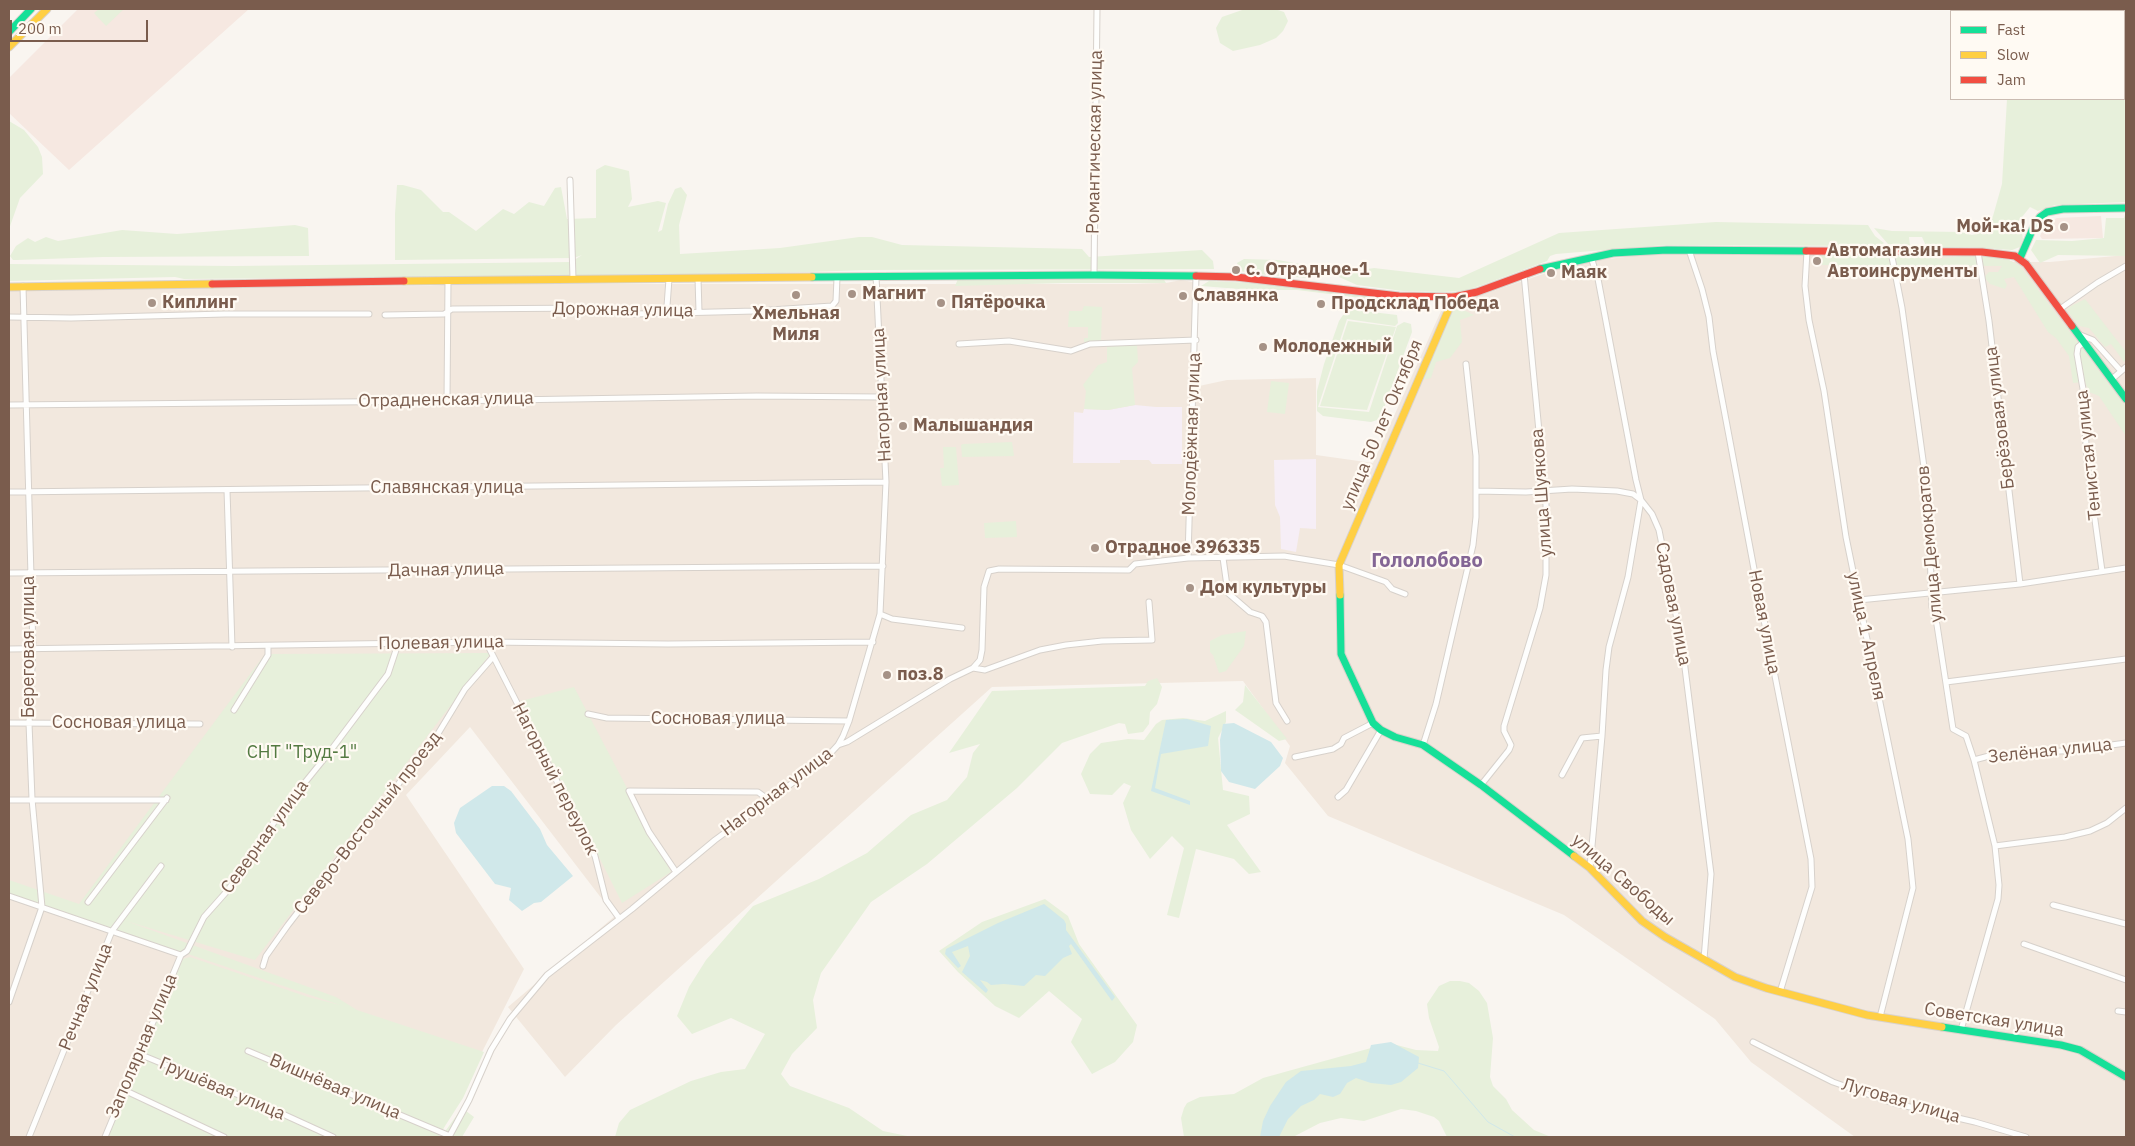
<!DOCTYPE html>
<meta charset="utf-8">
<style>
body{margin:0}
#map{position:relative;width:2135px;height:1146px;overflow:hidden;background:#f9f5f0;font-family:"IBM Plex Sans",sans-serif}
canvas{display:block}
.frame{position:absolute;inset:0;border:10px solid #7a5c4d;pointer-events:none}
.legend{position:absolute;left:1950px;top:10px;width:175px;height:90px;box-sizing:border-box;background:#fffaf3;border:1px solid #cabbb1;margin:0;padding:6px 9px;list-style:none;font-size:15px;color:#7a5c4d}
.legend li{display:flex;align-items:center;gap:10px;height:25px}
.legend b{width:25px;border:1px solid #cabbb1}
.scale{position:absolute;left:10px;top:20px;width:138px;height:22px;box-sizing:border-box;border:2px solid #7a5c4d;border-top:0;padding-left:6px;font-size:15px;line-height:18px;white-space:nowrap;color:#7a5c4d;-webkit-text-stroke:4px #fffaf3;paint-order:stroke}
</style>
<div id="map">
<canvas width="2135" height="1146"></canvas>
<div class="frame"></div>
<ul class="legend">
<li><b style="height:6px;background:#16e098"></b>Fast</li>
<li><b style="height:6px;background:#ffcf43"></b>Slow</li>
<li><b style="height:6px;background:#f24e42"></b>Jam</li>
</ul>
<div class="scale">200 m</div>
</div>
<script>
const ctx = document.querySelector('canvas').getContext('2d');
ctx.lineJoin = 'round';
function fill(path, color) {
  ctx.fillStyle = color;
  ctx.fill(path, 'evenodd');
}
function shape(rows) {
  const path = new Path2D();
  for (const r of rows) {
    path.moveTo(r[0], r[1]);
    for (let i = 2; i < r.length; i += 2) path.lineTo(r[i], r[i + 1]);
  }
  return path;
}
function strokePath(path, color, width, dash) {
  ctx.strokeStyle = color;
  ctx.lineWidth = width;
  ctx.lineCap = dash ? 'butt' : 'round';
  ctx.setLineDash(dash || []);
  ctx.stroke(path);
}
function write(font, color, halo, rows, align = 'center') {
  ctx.font = font + ' "IBM Plex Sans",sans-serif';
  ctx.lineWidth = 4.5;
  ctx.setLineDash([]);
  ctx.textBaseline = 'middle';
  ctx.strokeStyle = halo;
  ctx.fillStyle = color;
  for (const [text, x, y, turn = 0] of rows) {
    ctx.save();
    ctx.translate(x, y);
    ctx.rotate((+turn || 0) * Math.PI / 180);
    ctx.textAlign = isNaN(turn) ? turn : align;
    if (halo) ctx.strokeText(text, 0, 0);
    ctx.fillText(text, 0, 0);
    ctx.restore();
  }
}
fill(shape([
 [1696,253,1997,257,2014,262,2050,262,2126,255,2126,1137,1855,1137,1751,1062,1715,1019,1564,915,1328,816,1285,763,1290,746,1243,681,992,687,616,1025,565,1077,508,1007,615,916,470,727,406,795,524,969,439,1137,9,1137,9,291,234,287,429,286,455,284,1134,284,1166,283,1181,280,1193,282,1191,364,1199,386,1227,380,1316,378,1316,455,1373,463,1445,302,1464,301,1555,270,1599,260,1651,254]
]), '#f2e8de');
fill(shape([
 [78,9,249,9,69,170,9,113,9,78],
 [2101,216,2103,238,2042,239,2040,236,2046,223,2057,218]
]), '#f6e8e1');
fill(shape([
 [1135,405,1156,407,1182,407,1182,464,1152,464,1149,460,1120,460,1120,463,1073,463,1074,412,1083,413,1084,409,1108,410],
 [1316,459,1316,529,1300,528,1296,552,1281,549,1280,517,1275,505,1274,460]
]), '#f6eef6');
fill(shape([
 [99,9,124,9,106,26,94,13],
 [1245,9,1275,9,1284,12,1288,21,1283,31,1276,38,1260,45,1233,51,1220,43,1216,28,1222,17],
 [2009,9,2126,9,2126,202,2055,205,2038,211,2030,207,2014,227,2022,233,2023,239,2020,247,2012,250,1970,247,1927,248,1922,237,1909,237,1910,246,1888,244,1874,228,1892,231,1961,232,1972,235,2008,226,1981,231,1993,216,2002,184,2007,99,2124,99,2124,11,2009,11],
 [9,121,24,130,38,147,42,157,43,174,20,198,9,229],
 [605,165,629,171,632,199,628,207,658,201,666,203,658,232,662,230,668,204,675,189,681,187,687,195,679,225,680,254,780,248,859,237,872,237,902,245,1082,249,1089,257,1202,250,1213,261,1214,269,864,270,754,274,184,279,175,277,9,281,9,264,234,266,571,262,582,255,574,258,395,260,395,214,397,185,403,185,421,190,443,212,449,212,476,231,503,209,514,214,529,202,544,206,555,188,561,187,567,219,596,218,596,170],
 [2125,215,2126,256,2058,255,2040,263,2031,250,2036,240,2072,241,2104,238,2106,218,2124,218],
 [1716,222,1868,225,1875,236,1884,243,1879,246,1665,245,1556,254,1550,256,1547,261,1482,285,1463,291,1442,292,1403,291,1357,285,1339,277,1342,268,1356,271,1374,268,1459,278,1559,233],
 [295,225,308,228,309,256,103,257,17,260,13,260,10,256,16,246,28,238,35,242,46,237,58,241,122,230,177,234],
 [1820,255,1915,255,1940,259,1962,256,1989,257,2009,260,2020,266,2126,407,2126,436,2099,396,2089,392,2085,382,2073,383,2069,356,2056,338,2048,332,2014,277,2004,279,2007,285,2005,289,1990,284,1984,277,1989,272,1998,272,2002,266,1819,265],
 [1244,259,1278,260,1311,266,1308,278,1256,274,1240,271,1237,263],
 [990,278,1163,278,1166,283,1063,283,955,286,958,279],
 [1209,281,1276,284,1432,301,1409,304,1297,290,1252,290,1201,286],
 [2085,299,2126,352,2126,359,2124,362,2111,344,2105,347,2089,328,2079,326,2067,310,2071,306],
 [1084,306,1102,307,1101,342,1084,342,1084,338,1088,338,1088,327,1068,327,1069,311,1082,311],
 [1455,306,1474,315,1460,320,1462,342,1450,358,1436,362,1431,378,1420,380],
 [1347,309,1397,315,1398,323,1395,326,1347,319,1318,407,1369,412,1397,326,1404,322,1411,324,1412,332,1380,419,1371,422,1323,416,1317,411,1317,391,1324,364,1339,321],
 [1348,321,1396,327,1367,410,1320,406],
 [1120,345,1137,345,1138,362,1132,368,1135,405,1108,410,1084,409,1086,391,1083,385,1098,365,1107,362,1107,347],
 [1271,381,1289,383,1285,414,1267,412],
 [1012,442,1014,456,962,457,961,445,963,444],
 [943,447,956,447,959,485,942,486,940,468,944,468],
 [1016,521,1017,537,985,538,984,523],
 [1246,631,1244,646,1226,671,1219,673,1213,655,1210,652,1210,641,1222,635],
 [491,653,255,960,126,921,336,997,357,1010,484,1052,463,1098,438,1137,107,1137,183,959,190,957,308,997,340,1005,9,894,9,880,79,904,265,654],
 [1157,678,1162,687,1157,704,1150,712,1149,724,1143,732,1128,734,1125,724,1119,723,1062,743,1017,788,927,864,871,902,821,973,813,1000,817,1028,792,1054,781,1074,790,1086,849,1108,883,1131,912,1137,615,1137,619,1123,630,1110,691,1081,721,1072,745,1069,765,1034,731,1018,692,1034,677,1016,689,987,706,960,753,906,819,879,867,853,911,815,947,800,967,777,973,753,980,744,949,753,992,691,1145,686,1148,681],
 [1245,685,1287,739,1279,741,1235,710,1243,702],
 [574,687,671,872,622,903,521,701],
 [1226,711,1226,722,1218,738,1223,790,1249,796,1250,814,1227,825,1261,872,1249,874,1234,859,1196,849,1179,918,1167,915,1184,848,1172,836,1150,859,1131,830,1123,803,1131,786,1124,783,1112,795,1090,794,1081,774,1090,754,1101,743,1128,739,1144,740,1156,724,1162,720,1183,718,1205,721],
 [1045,899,1068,916,1079,944,1137,1025,1133,1042,1115,1062,1092,1074,1071,1042,1082,1019,1049,991,1019,1018,995,1006,958,972,939,951,982,922],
 [1450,981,1460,981,1469,983,1479,991,1487,1003,1493,1038,1490,1077,1493,1086,1506,1099,1512,1110,1534,1130,1551,1137,1447,1137,1439,1121,1434,1117,1416,1111,1401,1109,1364,1121,1341,1118,1320,1123,1293,1137,1184,1137,1181,1118,1184,1108,1187,1103,1200,1097,1234,1094,1263,1078,1389,1043,1416,1050,1438,1051,1439,1047,1429,1018,1427,1004,1439,986],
 [462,1108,474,1117,462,1137,441,1137]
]), '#e7f0db');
fill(shape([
 [1187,719,1211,726,1208,746,1161,754,1155,788,1190,801,1190,805,1151,791,1166,720],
 [1234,723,1271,742,1283,758,1280,766,1255,789,1229,782,1221,771,1220,740,1223,724],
 [492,786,504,786,511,791,540,829,547,845,573,876,541,902,534,903,522,911,509,900,511,888,495,884,456,833,454,823,460,808],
 [1044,904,1064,920,1066,924,1066,930,1115,997,1112,1001,1071,944,1069,946,1072,954,1063,958,1045,976,1036,975,1024,986,1004,984,991,985,987,982,980,980,988,990,986,993,962,972,970,956,968,946,952,952,961,966,958,968,945,954,946,949,998,923],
 [1391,1042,1419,1057,1418,1068,1401,1082,1391,1085,1371,1083,1356,1078,1347,1083,1340,1094,1333,1097,1320,1094,1314,1100,1301,1106,1288,1119,1279,1137,1260,1137,1263,1121,1270,1106,1286,1082,1301,1071,1351,1066,1366,1062,1371,1045]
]), '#d0e8ea');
strokePath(shape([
 [1418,1063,1444,1071,1488,1122,1515,1137]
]), '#d0e8ea', 1);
const street = shape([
 [570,180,573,279],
 [1689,250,1702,289,1709,317,1713,351,1754,569,1811,859,1812,887,1780,992],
 [1807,251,1805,286,1809,320,1824,391,1846,537,1908,839,1913,888,1880,1017],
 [1891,252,1902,308,1928,496,1932,607,1937,625,1953,729,1966,736,1974,760,1995,846,1999,885,1998,899,1961,1030],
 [1978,252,1989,321,2020,584],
 [1591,257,1598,279,1636,480,1641,500,1652,514,1659,530,1682,644,1711,874,1704,959],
 [1094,275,1097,9],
 [698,278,699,312],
 [669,279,667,306,669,313],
 [2060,309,2097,283,2126,266],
 [385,315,444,314,452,309,593,308,635,314,755,311,832,306,836,301,837,278],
 [9,317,71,318,225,314,369,314],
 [2078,334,2093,340,2121,371],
 [2084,342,2078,347,2077,354,2083,389,2087,462,2102,571],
 [959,344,1009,341,1071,351,1090,344,1196,340],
 [2112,379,2126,367],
 [447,401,448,280],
 [9,405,447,401,757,396,882,397],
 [227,490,232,647],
 [1476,491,1526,492,1572,489,1617,491,1633,494,1641,500,1628,577,1609,647,1606,670,1602,736,1590,868],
 [9,492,886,482],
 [1188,558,1196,276],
 [1223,558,1228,593,1250,612,1262,616,1266,622,1276,703,1287,721],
 [9,573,883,566],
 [1859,600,2020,584,2126,568],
 [880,614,892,619,962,628],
 [486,642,595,856,606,900,619,918],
 [9,649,486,642,668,644,873,642],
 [973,668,985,670,1040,650,1066,645,1102,641,1152,640,1149,602],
 [1946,682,2126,659],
 [234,710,268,655,268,646],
 [588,714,607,718,849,721],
 [9,723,200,724],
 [838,745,847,742,950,679,973,668,980,660,982,650,984,587,989,571,999,569,1129,570,1135,564,1188,558,1284,556,1339,565,1386,582,1392,589,1405,594],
 [1423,745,1436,704,1473,545,1476,517,1476,456,1466,364],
 [1295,757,1333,749,1341,744,1344,738,1373,723],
 [1974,760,1989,756,2075,750,2126,743],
 [1562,775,1582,738,1602,736],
 [1481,785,1509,750,1511,745,1504,731,1504,726,1540,608,1546,575,1546,505,1524,274],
 [1338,797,1346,790,1381,730],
 [9,800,166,800],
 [1995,846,2065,837,2090,831,2107,823,2126,808],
 [676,872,649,832,629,791,758,792,769,800],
 [9,896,181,955],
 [88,902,167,798],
 [2053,905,2126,924],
 [2024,944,2126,980],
 [181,955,187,951,204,917,228,890,281,812,328,754,388,674,398,644],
 [263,966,266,956,288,925,349,846,388,801,406,772,422,757,436,737,465,689,493,657],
 [9,1002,42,907,32,799,29,723,33,649,23,286],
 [2118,1011,2126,1012],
 [1753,1042,1833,1082,1893,1103,1975,1122,2026,1137],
 [248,1051,450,1136],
 [139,1054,263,1105,333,1137],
 [124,1090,224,1137],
 [29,1137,112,931,161,866],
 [105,1137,181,955],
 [449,1137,469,1100,491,1050,510,1019,547,975,632,909,715,840,825,759,838,745,843,736,849,721,880,614,886,482,876,276]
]);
const fast = shape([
 [9,32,31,9],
 [2020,258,2034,226,2040,217,2047,212,2063,209,2126,208],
 [1540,269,1613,253,1667,250,1806,251],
 [812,277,1094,275,1196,276],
 [2072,326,2126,399],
 [1340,595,1341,654,1373,723,1381,730,1395,737,1423,745,1481,785,1574,856],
 [1942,1027,2061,1045,2080,1050,2126,1077]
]);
const slow = shape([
 [9,47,47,9],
 [404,281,812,277],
 [9,287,212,284],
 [1340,595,1339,565,1454,297],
 [1574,856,1590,868,1642,921,1665,937,1735,977,1766,988,1867,1015,1942,1027]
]);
const jam = shape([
 [1806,251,1982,252,2015,256,2026,264,2072,326],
 [1196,276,1236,277,1399,296,1454,297,1477,292,1540,269],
 [212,284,404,281]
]);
strokePath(street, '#d7d1cb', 7);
strokePath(fast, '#d9d2cb', 9);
strokePath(slow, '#d9d2cb', 9);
strokePath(jam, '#d9d2cb', 9);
strokePath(street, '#fefefd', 5);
strokePath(fast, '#16e098', 7);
strokePath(slow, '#ffcf43', 7);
strokePath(jam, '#f24e42', 7);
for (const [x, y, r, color] of [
 [2064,227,5,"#a69286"],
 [1817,261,5,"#a69286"],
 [1236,270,5,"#a69286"],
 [1551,273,5,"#a69286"],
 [852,294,5,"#a69286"],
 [796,295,5,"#a69286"],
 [1183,296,5,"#a69286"],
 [152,303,5,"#a69286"],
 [941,303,5,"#a69286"],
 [1321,304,5,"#a69286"],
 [1263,347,5,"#a69286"],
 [903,426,5,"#a69286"],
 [1095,548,5,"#a69286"],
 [1190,588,5,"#a69286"],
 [887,675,5,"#a69286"]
]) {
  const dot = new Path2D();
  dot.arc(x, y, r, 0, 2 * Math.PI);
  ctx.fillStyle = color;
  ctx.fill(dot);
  strokePath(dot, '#fffaf3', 2);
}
write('18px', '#7a5c4d', '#fffaf3', [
 ["Романтическая улица",1095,142,-89],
 ["Дорожная улица",623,310,1],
 ["Нагорная улица",882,395,-93],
 ["Отрадненская улица",446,400,-1],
 ["Берёзовая улица",2000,418,-97],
 ["улица 50 лет Октября",1382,425,-67],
 ["Молодёжная улица",1192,434,-88],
 ["Тенистая улица",2089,455,-96],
 ["Славянская улица",447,488],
 ["улица Шуякова",1542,493,-94],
 ["улица Демократов",1930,544,-95],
 ["Дачная улица",446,570,-1],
 ["Садовая улица",1673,604,79],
 ["Новая улица",1764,622,79],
 ["улица 1 Апреля",1866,636,78],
 ["Полевая улица",441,643,-1],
 ["Береговая улица",29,647,-90],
 ["Сосновая улица",718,719],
 ["Сосновая улица",119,723],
 ["Зелёная улица",2050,751,-6],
 ["Нагорный переулок",555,779,63],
 ["Нагорная улица",777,792,-37],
 ["Северо-Восточный проезд",368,823,-52],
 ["Северная улица",265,837,-54],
 ["улица Свободы",1623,880,41],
 ["Речная улица",86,997,-68],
 ["Советская улица",1994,1020,9],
 ["Заполярная улица",142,1046,-67],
 ["Вишнёвая улица",335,1087,23],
 ["Грушёвая улица",222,1089,23],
 ["Луговая улица",1901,1101,16]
]);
write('bold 18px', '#7a5c4d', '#fffaf3', [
 ["Мой-ка! DS",2054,227,"right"],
 ["Автомагазин",1827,251],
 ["Автоинсрументы",1827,272],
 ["с. Отрадное-1",1246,270],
 ["Маяк",1561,273],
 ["Магнит",862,294],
 ["Славянка",1193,296],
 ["Киплинг",162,303],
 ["Пятёрочка",951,303],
 ["Продсклад Победа",1331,304],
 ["Хмельная",796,314,"center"],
 ["Миля",796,335,"center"],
 ["Молодежный",1273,347],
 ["Малышандия",913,426],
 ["Отрадное 396335",1105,548],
 ["Дом культуры",1200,588],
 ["поз.8",897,675]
], 'left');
write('18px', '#537a41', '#fffaf3', [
 ["СНТ \"Труд-1\"",302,753]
]);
write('bold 20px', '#846695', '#fffaf3', [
 ["Гололобово",1427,561]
]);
</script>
